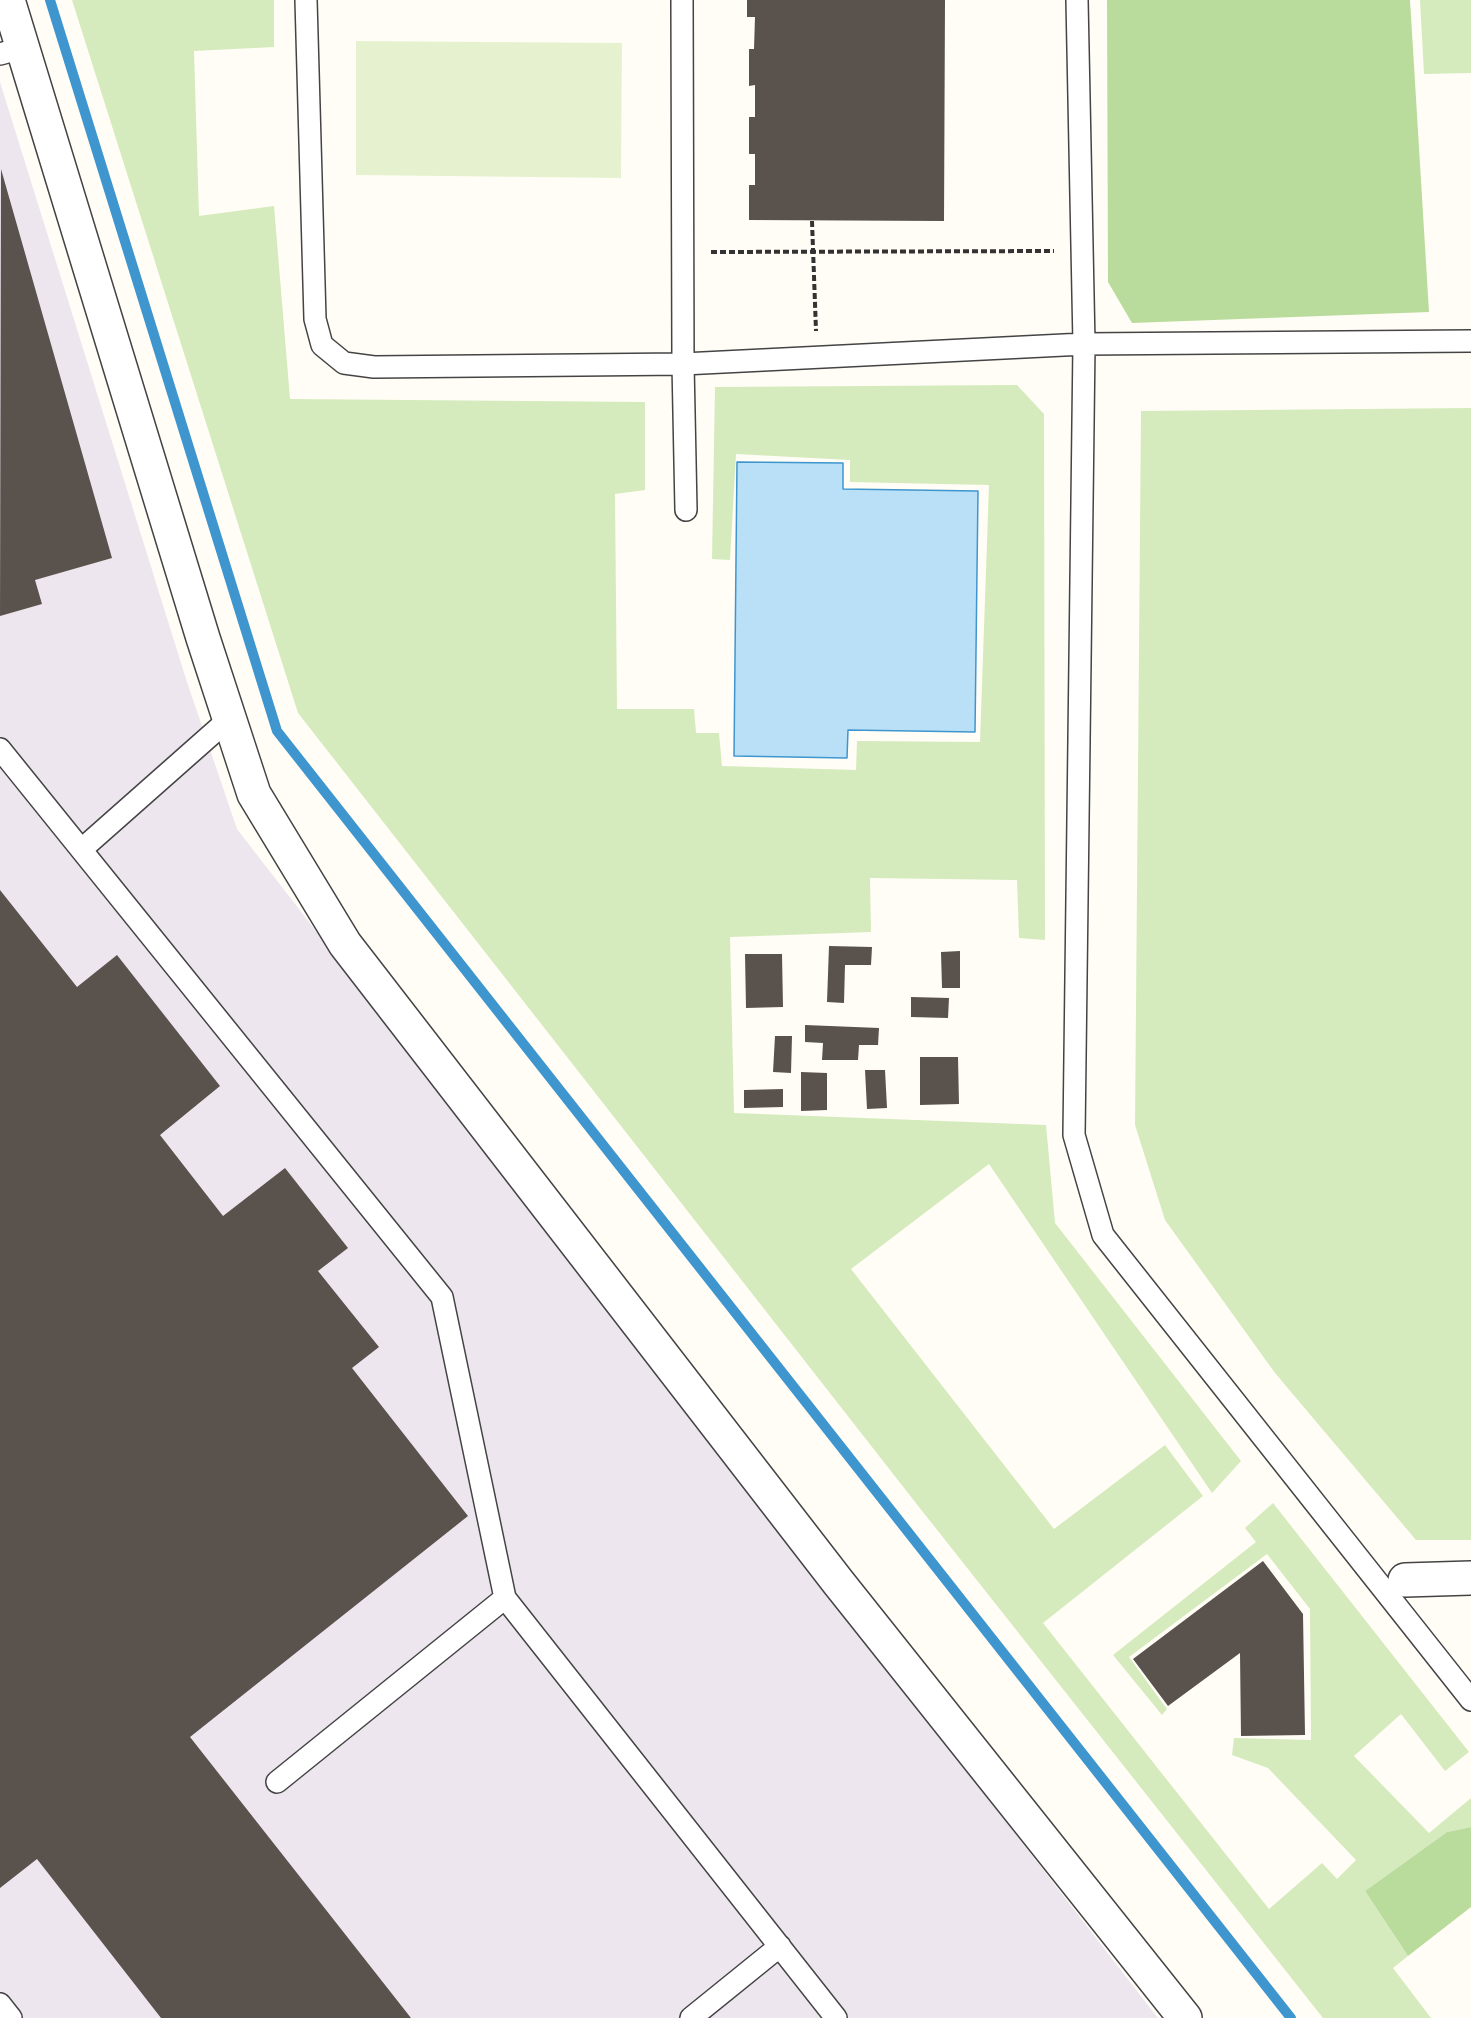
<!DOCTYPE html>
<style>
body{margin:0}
canvas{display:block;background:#fffdf5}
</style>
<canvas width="1471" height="2018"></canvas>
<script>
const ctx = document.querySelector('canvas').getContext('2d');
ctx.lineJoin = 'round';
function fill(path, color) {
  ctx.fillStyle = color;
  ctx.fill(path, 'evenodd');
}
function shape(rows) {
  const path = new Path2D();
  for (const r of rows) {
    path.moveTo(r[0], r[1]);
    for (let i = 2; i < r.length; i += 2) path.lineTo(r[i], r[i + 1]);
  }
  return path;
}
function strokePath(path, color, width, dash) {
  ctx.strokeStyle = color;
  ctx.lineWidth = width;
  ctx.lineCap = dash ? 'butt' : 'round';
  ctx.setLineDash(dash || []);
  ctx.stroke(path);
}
fill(shape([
 [0,82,186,679,237,829,1158,2018,0,2018]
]), '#eee6ef');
fill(shape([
 [72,0,274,0,274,47,194,51,199,216,274,206,290,399,645,402,645,490,615,494,617,709,694,709,696,733,719,733,722,766,856,770,857,741,980,742,989,485,850,482,850,460,736,454,730,560,712,559,715,387,1017,385,1044,414,1045,940,1019,938,1017,880,870,878,871,932,730,937,734,1113,1046,1125,1055,1223,1241,1461,1212,1493,989,1164,851,1269,1054,1529,1165,1445,1203,1496,1043,1623,1269,1909,1322,1863,1337,1879,1356,1860,1268,1768,1232,1755,1234,1738,1311,1740,1310,1609,1267,1554,1129,1657,1167,1709,1162,1715,1113,1655,1256,1542,1245,1528,1273,1503,1469,1752,1445,1771,1401,1714,1354,1756,1429,1833,1471,1798,1471,1827,1447,1832,1365,1891,1408,1956,1393,1968,1431,2018,1323,2018,919,1507,298,713],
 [1420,0,1471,0,1471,73,1424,74],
 [1471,408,1471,1540,1416,1540,1275,1373,1165,1220,1135,1125,1141,411]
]), '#d5ebbd');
fill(shape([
 [1107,0,1410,0,1429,312,1132,323,1108,282],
 [1471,1827,1471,1907,1408,1956,1365,1891,1447,1832]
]), '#b9dc9c');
fill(shape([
 [356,41,622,43,621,178,356,175]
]), '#e6f2cf');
const water = shape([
 [737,462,843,463,843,489,978,491,975,732,848,730,847,758,734,756,737,462]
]);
fill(water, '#b9e0f7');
strokePath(water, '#3f96cf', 1.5);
strokePath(shape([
 [50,0,277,731,1291,2018]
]), '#3f96cf', 10);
fill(shape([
 [747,0,945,0,944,221,749,220,749,185,755,185,755,154,749,154,749,117,755,117,755,85,749,86,749,49,754,49,755,17,747,17],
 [1,169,112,558,35,580,42,604,0,616],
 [0,890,77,987,117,955,220,1086,160,1135,223,1216,285,1168,348,1248,318,1271,379,1347,352,1368,468,1516,190,1737,411,2018,161,2018,37,1859,0,1888],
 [829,946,872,947,871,965,845,965,844,1003,827,1002],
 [960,951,960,988,942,988,941,952],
 [745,954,782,954,783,1007,746,1008],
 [911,997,949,998,948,1018,911,1017],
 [805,1025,879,1028,878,1045,859,1045,858,1060,822,1060,823,1043,805,1042],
 [775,1036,792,1036,791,1073,773,1072],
 [920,1057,958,1057,959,1104,920,1105],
 [865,1070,885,1070,887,1108,867,1109],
 [801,1072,827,1073,827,1110,801,1111],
 [783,1089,783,1107,744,1108,744,1090],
 [1263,1561,1303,1614,1305,1735,1241,1736,1240,1653,1168,1706,1133,1659]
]), '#5a524d');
const lane = shape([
 [306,0,315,319,322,345,344,363,374,367,683,364,1084,344,1471,341],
 [682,0,683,364,686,510],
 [1077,0,1084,344,1074,1135,1103,1235,1471,1700],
 [0,54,22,48],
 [0,749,442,1297,505,1598,836,2018],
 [82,849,229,719],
 [277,1782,505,1598],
 [0,2004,11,2018],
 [691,2018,780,1946]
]);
const street = shape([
 [8,0,203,638,254,794,345,944,838,1582,1185,2018],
 [1405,1580,1471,1578]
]);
strokePath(lane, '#444', 24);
strokePath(street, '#444', 36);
strokePath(shape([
 [812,221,816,331],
 [711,252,1054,251]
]), '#333', 4, [6, 3]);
strokePath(lane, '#fff', 21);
strokePath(street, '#fff', 33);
</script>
